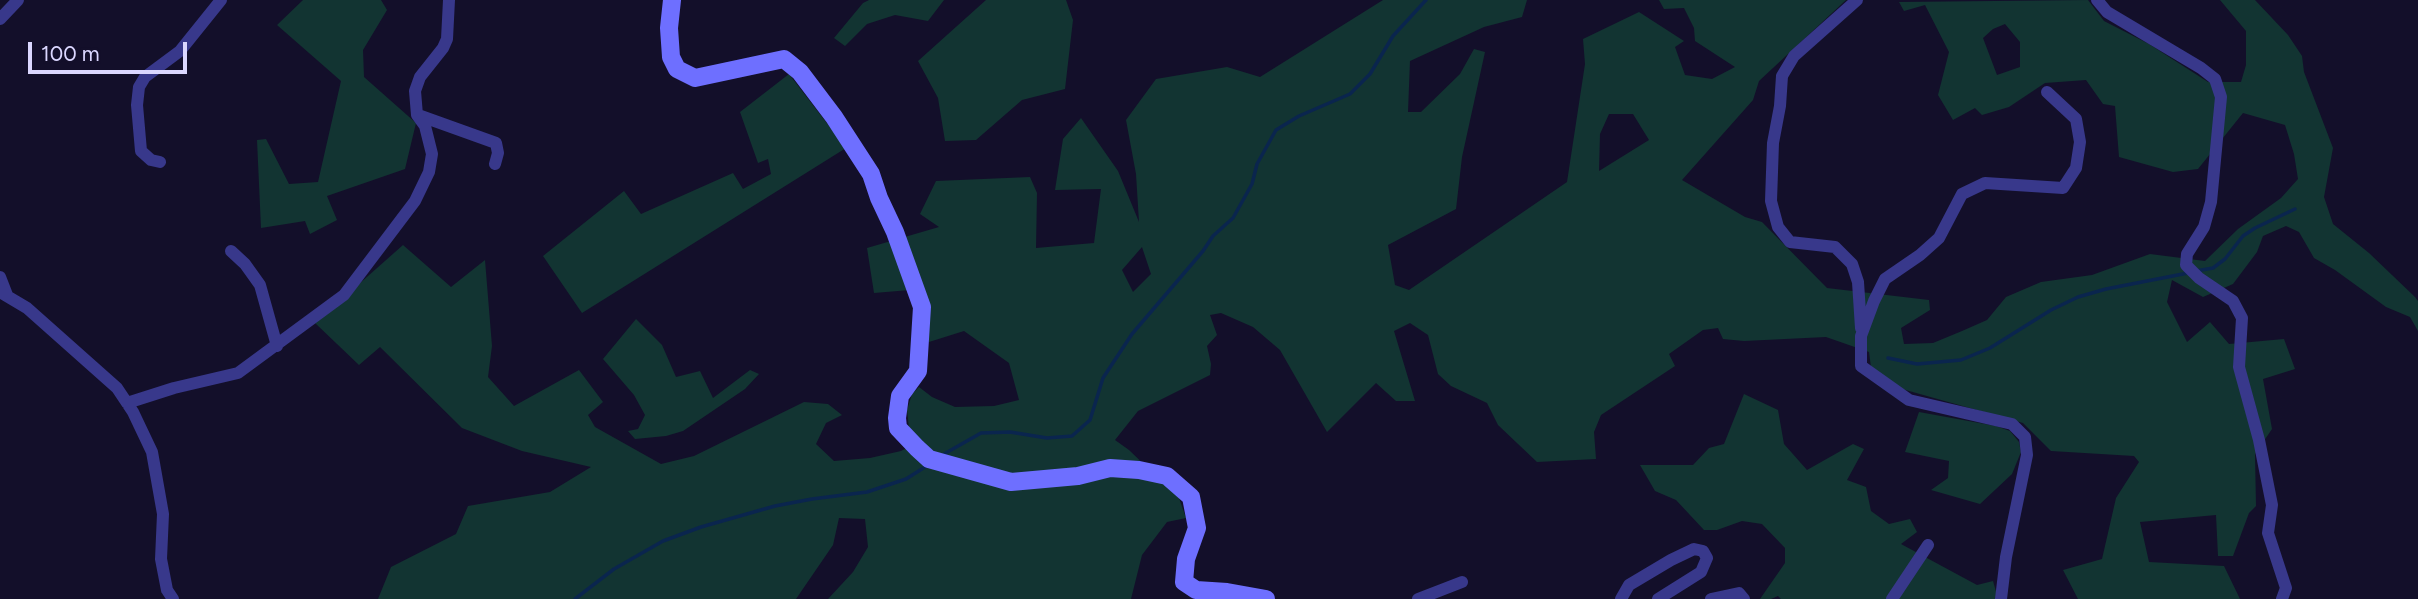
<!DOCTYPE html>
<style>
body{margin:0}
#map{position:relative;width:2418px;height:599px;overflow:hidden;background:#130f2a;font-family:Figtree,sans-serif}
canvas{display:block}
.scale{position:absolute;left:28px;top:42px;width:159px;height:32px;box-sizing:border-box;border:4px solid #dbd7ff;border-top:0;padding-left:9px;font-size:21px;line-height:24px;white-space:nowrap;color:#dbd7ff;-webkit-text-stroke:5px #130f2a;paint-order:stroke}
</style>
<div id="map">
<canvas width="2418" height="599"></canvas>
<div class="scale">100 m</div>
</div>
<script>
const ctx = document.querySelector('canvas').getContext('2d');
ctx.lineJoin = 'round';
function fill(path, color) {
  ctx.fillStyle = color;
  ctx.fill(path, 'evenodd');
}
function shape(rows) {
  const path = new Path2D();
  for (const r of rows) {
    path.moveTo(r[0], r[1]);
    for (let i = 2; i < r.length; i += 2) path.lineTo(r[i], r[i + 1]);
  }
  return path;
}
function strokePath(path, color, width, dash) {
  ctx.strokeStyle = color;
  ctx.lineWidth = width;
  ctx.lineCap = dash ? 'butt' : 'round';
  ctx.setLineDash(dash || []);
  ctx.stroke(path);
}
fill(shape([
 [303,0,381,0,387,10,363,50,364,77,416,123,405,169,327,196,337,220,310,234,305,221,261,228,257,140,266,139,289,184,318,182,341,81,277,25],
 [869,0,944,0,928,21,895,15,867,24,845,46,834,38,863,3],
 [986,0,1066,0,1073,20,1065,89,1022,100,976,140,945,141,938,98,918,61],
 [1383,0,1527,0,1522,17,1484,27,1410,61,1408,112,1421,112,1460,74,1474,49,1485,52,1462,157,1456,209,1388,245,1395,285,1409,290,1567,182,1585,64,1583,39,1639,12,1684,41,1675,47,1685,75,1712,79,1735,67,1695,41,1694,28,1684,8,1664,9,1659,0,1846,0,1759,81,1753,100,1682,180,1745,217,1762,222,1827,288,1929,300,1930,310,1901,328,1904,344,1933,343,1962,331,1987,320,2006,297,2041,282,2092,275,2150,254,2205,261,2238,229,2281,198,2298,179,2294,154,2285,125,2243,113,2198,169,2173,172,2119,157,2115,106,2103,104,2086,80,2045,83,2009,107,1982,115,1975,108,1953,120,1938,95,1949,52,1925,5,1904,11,1899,2,2088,0,2104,21,2149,44,2208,82,2241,82,2246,65,2246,31,2220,0,2255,0,2288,35,2302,56,2304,72,2333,148,2324,197,2333,224,2369,253,2415,297,2418,301,2418,331,2410,317,2386,307,2335,270,2314,258,2299,232,2286,226,2263,236,2257,252,2233,284,2203,297,2172,280,2167,302,2187,342,2210,322,2229,344,2284,339,2295,369,2263,379,2272,429,2255,454,2256,506,2249,513,2233,556,2218,556,2216,515,2140,522,2149,562,2224,566,2240,599,2078,599,2063,570,2102,559,2116,498,2139,462,2134,456,2051,451,2023,423,1902,389,1871,367,1869,352,1826,337,1744,341,1723,339,1718,328,1703,330,1669,354,1675,366,1601,415,1594,432,1596,459,1537,462,1498,425,1487,403,1451,386,1438,374,1428,335,1410,323,1394,331,1415,401,1396,401,1376,383,1327,432,1280,350,1253,327,1221,313,1210,315,1217,335,1207,346,1211,364,1210,375,1138,411,1115,440,1129,450,1179,498,1186,518,1167,522,1142,555,1131,599,828,599,853,572,868,547,865,519,839,518,833,545,796,599,378,599,391,567,456,534,468,506,550,492,591,467,522,451,462,428,380,347,359,365,315,323,403,245,451,287,485,260,492,346,488,377,514,406,579,370,603,402,588,415,595,427,661,464,694,456,804,402,828,404,842,415,826,423,816,444,834,461,870,458,901,451,920,441,909,429,907,410,912,394,919,387,932,397,955,407,994,406,1019,400,1009,363,964,331,929,342,928,302,922,289,874,293,867,248,939,227,920,214,936,181,1030,177,1037,193,1036,248,1094,243,1101,189,1055,190,1063,139,1081,118,1118,171,1139,222,1136,174,1126,120,1156,79,1227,67,1260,77],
 [2005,24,2020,42,2020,67,1997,75,1983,38,1993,29],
 [1609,114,1633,114,1649,140,1599,171,1600,134],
 [1142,247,1151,274,1133,292,1122,270],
 [789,74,846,148,582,313,543,256,624,191,641,214,733,173,743,189,771,174,768,159,758,163,740,112],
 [636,319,662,345,676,377,700,371,713,398,750,370,759,374,745,389,683,431,666,436,635,439,628,431,638,429,645,415,634,395,603,359],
 [1744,394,1778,410,1784,444,1807,470,1853,444,1864,449,1847,480,1866,487,1871,511,1889,524,1910,519,1917,532,1901,544,1977,585,1993,581,1997,595,1995,599,1781,599,1778,596,1771,599,1760,599,1785,563,1785,548,1762,524,1742,521,1717,530,1704,530,1676,500,1655,491,1640,465,1693,465,1709,448,1724,444],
 [1919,412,1996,426,2010,431,2019,442,2021,452,2012,474,1980,504,1931,490,1948,478,1949,461,1905,452]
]), '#123432');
strokePath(shape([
 [2196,271,2213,268,2225,259,2243,236,2255,228,2295,209],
 [1888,358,1917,364,1961,360,1990,348,2051,310,2078,297,2106,289,2188,273],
 [944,454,981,433,1010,432,1047,438,1072,436,1090,420,1103,378,1132,334,1203,251,1213,236,1233,218,1252,184,1257,164,1276,130,1299,116,1350,94,1370,74,1393,36,1426,0],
 [575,599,614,569,663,541,701,527,775,506,812,499,867,492,906,479,925,467]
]), '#0a254e', 3.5);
strokePath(shape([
 [1857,0,1794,56,1782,76,1780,106,1773,143,1771,201,1778,227,1790,242,1835,247,1852,264,1858,282,1861,328],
 [2097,0,2107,12,2201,68,2215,79,2221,97,2211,202,2204,227,2187,254,2186,265,2199,278,2233,301,2242,318,2239,367,2259,440,2272,505,2268,533,2286,588,2282,599],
 [0,19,18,0],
 [418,115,496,143,498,153,495,164],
 [160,162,151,160,141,151,137,105,139,87,145,77,180,51,221,0],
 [231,251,245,264,260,285,277,346],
 [0,277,7,295],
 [0,292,27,308,117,388,133,412,152,452,163,514,161,559,167,590,173,599],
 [127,403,174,388,238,373,344,295,415,201,429,172,432,154,425,126,417,115,415,91,420,77,443,48,447,39,449,0],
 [1418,599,1462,582],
 [1621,599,1629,585,1671,560,1694,549,1703,551,1707,558,1701,572,1658,599],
 [1711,599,1739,593,1744,599],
 [1892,599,1928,545],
 [2001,599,2006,557,2027,455,2025,437,2012,424,1909,400,1861,366,1861,336,1874,301,1885,279,1920,255,1939,238,1962,194,1985,183,2063,188,2076,168,2080,142,2076,119,2047,92]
]), '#38388b', 12);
strokePath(shape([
 [672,0,669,28,671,57,677,69,695,78,784,59,800,72,834,117,871,174,879,198,895,232,922,307,918,371,900,396,897,418,898,428,917,448,929,459,1011,482,1078,476,1110,468,1139,470,1167,476,1191,497,1197,528,1186,559,1184,582,1196,590,1227,592,1266,599]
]), '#6e6fff', 18);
</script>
